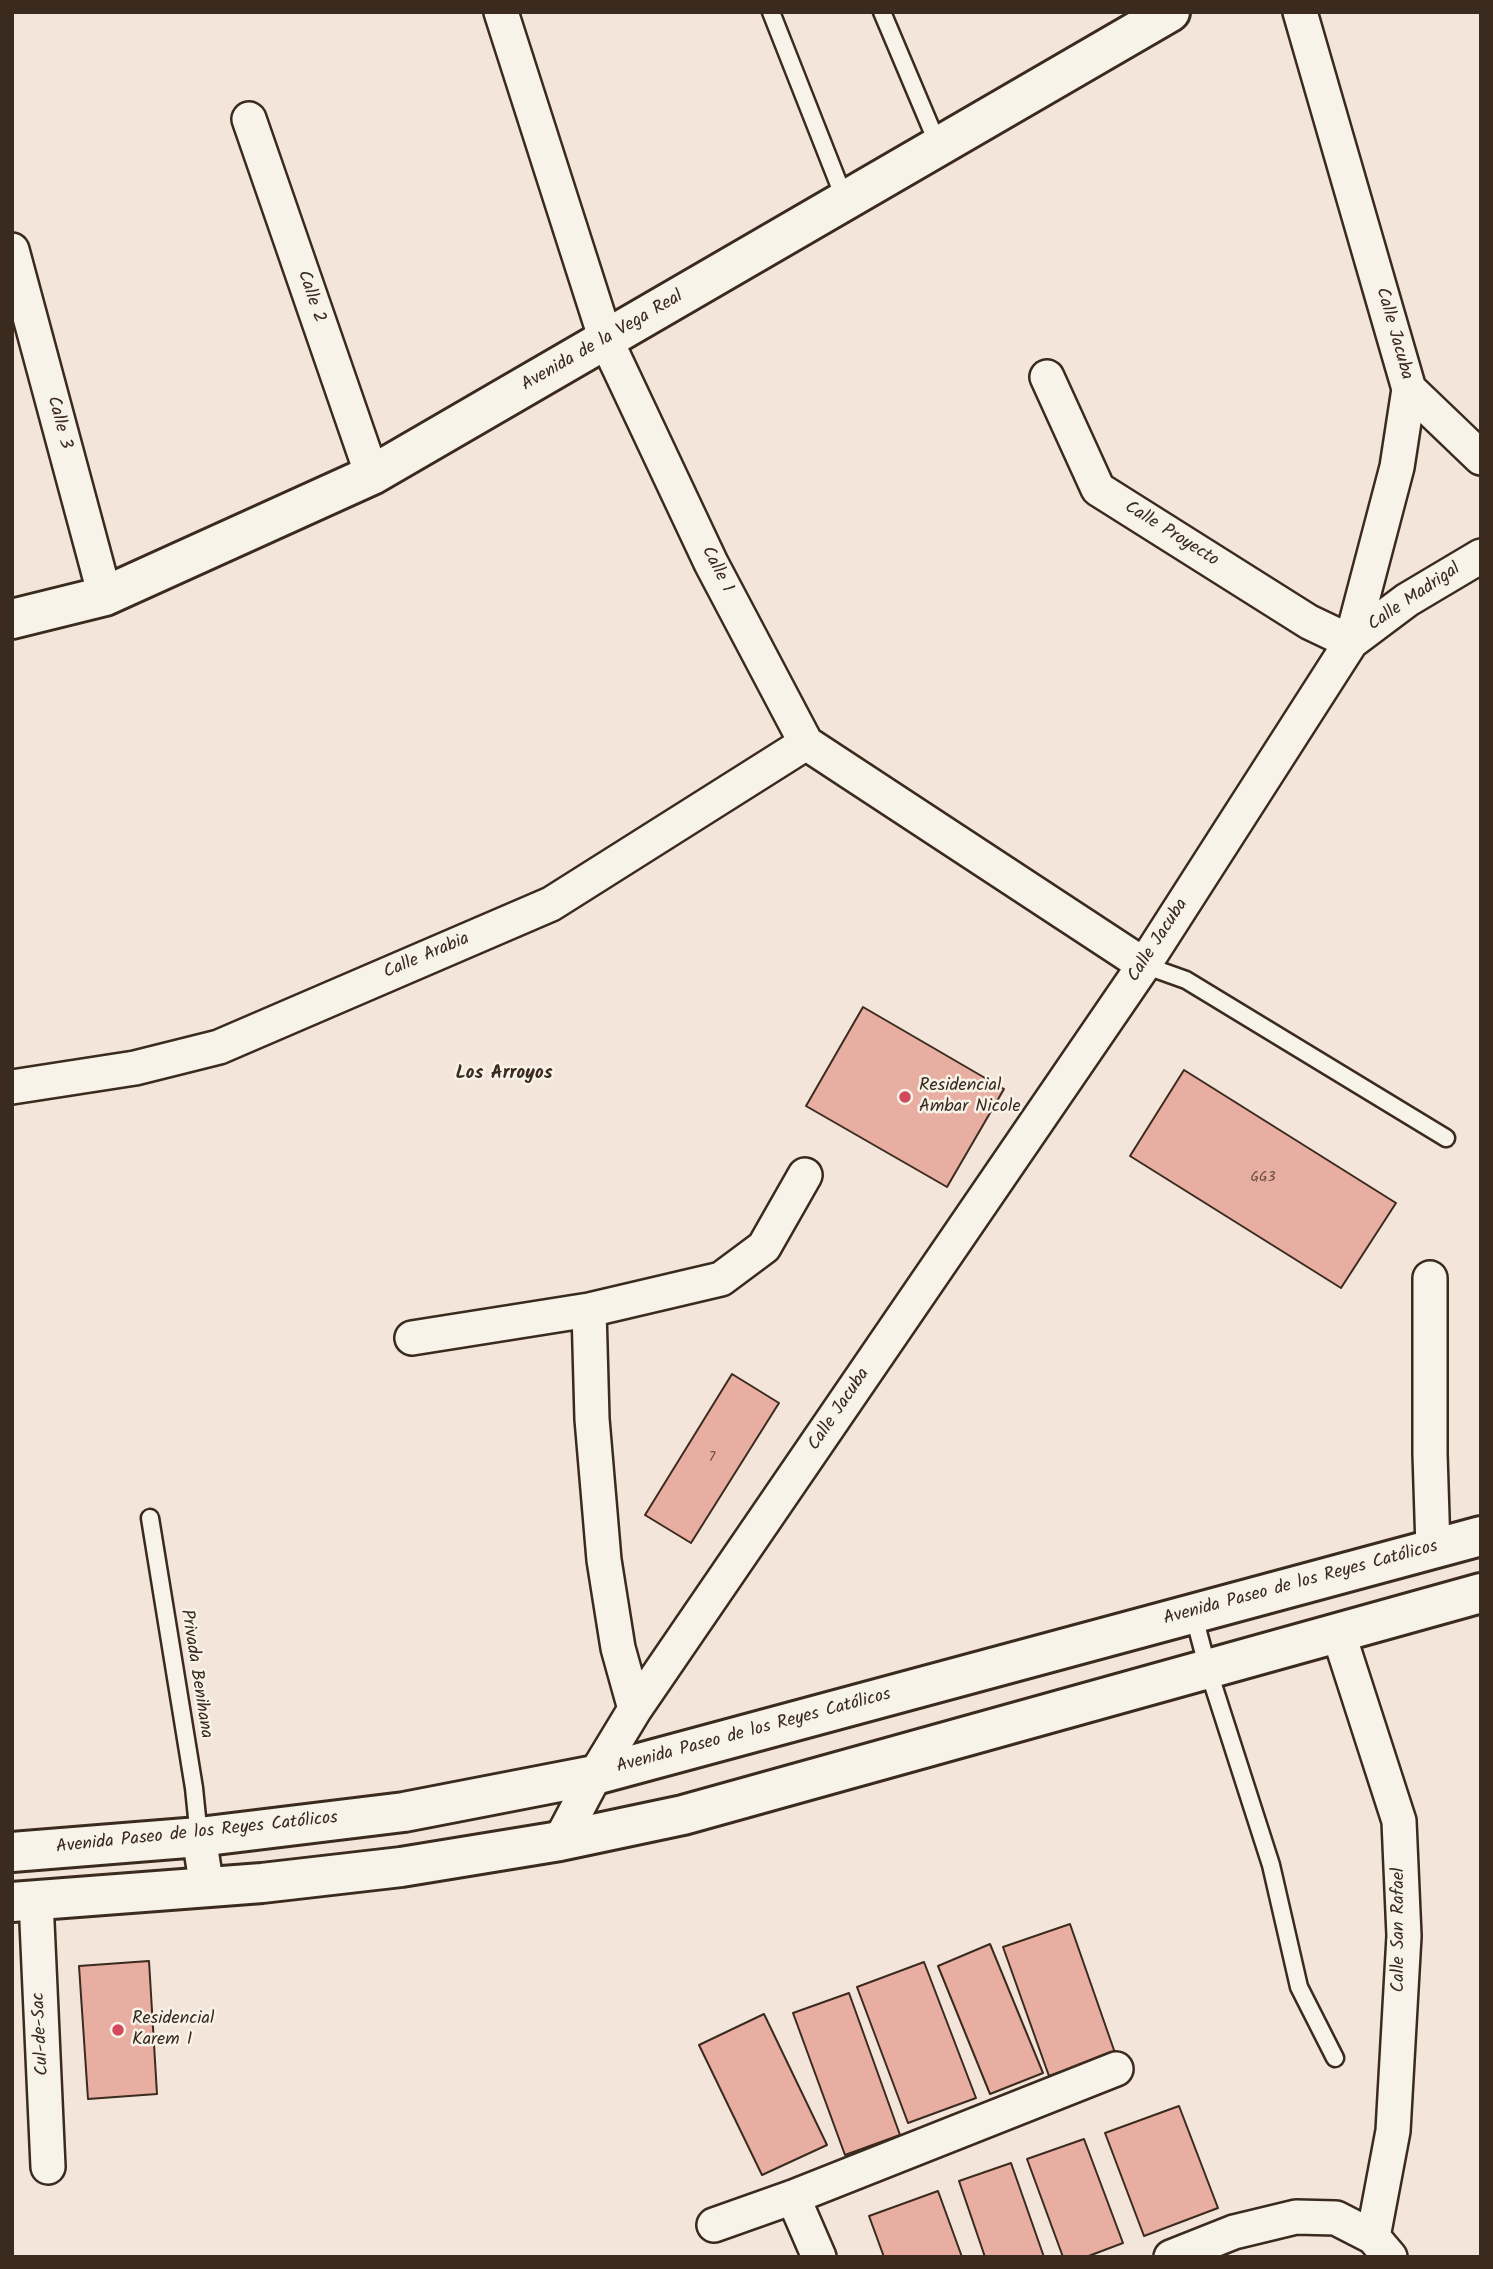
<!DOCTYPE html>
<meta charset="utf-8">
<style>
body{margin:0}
#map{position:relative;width:1493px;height:2269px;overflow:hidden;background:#f4e5da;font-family:Kalam,sans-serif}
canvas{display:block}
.frame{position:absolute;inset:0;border:14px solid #3b2a1e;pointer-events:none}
</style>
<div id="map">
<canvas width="1493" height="2269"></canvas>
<div class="frame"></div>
</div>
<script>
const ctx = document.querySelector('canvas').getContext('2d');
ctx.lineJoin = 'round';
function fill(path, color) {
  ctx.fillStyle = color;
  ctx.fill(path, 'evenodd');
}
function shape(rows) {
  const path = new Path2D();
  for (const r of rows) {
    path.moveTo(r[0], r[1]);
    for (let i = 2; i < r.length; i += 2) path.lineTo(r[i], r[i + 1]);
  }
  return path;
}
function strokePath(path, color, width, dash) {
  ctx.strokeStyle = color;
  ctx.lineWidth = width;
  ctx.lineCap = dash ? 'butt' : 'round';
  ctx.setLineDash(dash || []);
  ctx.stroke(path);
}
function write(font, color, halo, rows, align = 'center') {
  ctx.font = font + ' Kalam,sans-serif';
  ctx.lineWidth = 5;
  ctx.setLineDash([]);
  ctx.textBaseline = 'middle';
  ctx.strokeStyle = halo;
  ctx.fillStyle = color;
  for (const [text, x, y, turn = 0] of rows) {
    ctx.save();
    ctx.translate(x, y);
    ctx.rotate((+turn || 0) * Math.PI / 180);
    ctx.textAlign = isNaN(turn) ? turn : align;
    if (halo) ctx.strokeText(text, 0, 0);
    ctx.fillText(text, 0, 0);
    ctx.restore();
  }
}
const building = shape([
 [863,1007,1004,1089,947,1187,806,1106,863,1007],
 [1184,1070,1396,1203,1341,1288,1130,1156,1184,1070],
 [732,1374,779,1403,691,1543,645,1515,732,1374],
 [1070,1924,1115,2053,1049,2076,1003,1947,1070,1924],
 [990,1944,1043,2073,990,2094,938,1966,990,1944],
 [149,1961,157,2094,88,2099,79,1966,149,1961],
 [924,1962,976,2098,908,2123,857,1987,924,1962],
 [849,1993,900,2135,845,2155,793,2013,849,1993],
 [764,2014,827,2145,762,2175,699,2045,764,2014],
 [1179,2106,1218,2208,1144,2236,1105,2133,1179,2106],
 [1084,2139,1123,2243,1086,2257,1063,2257,1027,2159,1084,2139],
 [1011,2163,1044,2257,985,2257,959,2181,1011,2163],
 [938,2191,962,2257,884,2257,869,2216,938,2191]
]);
fill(building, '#e8aea2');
strokePath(building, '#3b2a1e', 2);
const service = shape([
 [771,12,845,200],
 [882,12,939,147],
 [1144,965,1186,980,1446,1138],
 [150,1518,194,1788,199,1837],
 [1193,1613,1208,1669,1271,1865,1299,1987,1335,2058]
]);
const minor = shape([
 [501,12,606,340,711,563,806,743,1144,965],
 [249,119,372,475],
 [12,250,105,596],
 [1047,377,1098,489,1309,622,1351,642,1407,600,1481,556],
 [1409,389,1481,458],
 [12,1087,135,1068,219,1047,551,904,806,743],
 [1430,1278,1430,1454,1433,1548],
 [589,1310,592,1419,604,1560,618,1648,635,1709],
 [412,1338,589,1310,721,1279,764,1247,805,1175],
 [1338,1632,1399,1821,1404,1936,1393,2131,1373,2237],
 [199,1837,207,1888],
 [560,1841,595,1775,635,1709,1144,965,1351,642,1397,467,1409,389,1300,12],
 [36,1900,48,2167],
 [793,2197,819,2257],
 [714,2225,793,2197,1116,2069],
 [1171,2257,1234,2232,1296,2217,1336,2218,1373,2237,1390,2257]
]);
const tertiary = shape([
 [12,619,105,596,372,475,1170,12]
]);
const secondary = shape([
 [12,1852,199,1837,404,1812,595,1775,1481,1536],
 [12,1902,262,1883,401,1867,560,1841,683,1815,1481,1593]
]);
strokePath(service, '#3b2a1e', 21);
strokePath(minor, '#3b2a1e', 38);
strokePath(tertiary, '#3b2a1e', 44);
strokePath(secondary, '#3b2a1e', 44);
strokePath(service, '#f7f3e8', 16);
strokePath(minor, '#f7f3e8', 33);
strokePath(tertiary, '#f7f3e8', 38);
strokePath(secondary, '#f7f3e8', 38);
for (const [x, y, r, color] of [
 [905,1097,7,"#d1495b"],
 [118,2030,7,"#d1495b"]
]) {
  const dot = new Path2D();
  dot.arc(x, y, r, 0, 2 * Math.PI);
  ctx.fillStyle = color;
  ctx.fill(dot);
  strokePath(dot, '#f7f3e8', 2.5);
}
write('14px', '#664b3f', null, [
 ["GG3",1263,1179],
 ["7",712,1459]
]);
write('18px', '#3b2a1e', '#f7f3e8', [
 ["Calle 2",310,297,71],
 ["Calle Jacuba",1393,334,74],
 ["Avenida de la Vega Real",603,342,-30],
 ["Calle 3",58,423,75],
 ["Calle Proyecto",1171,535,32],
 ["Calle 1",716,570,63],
 ["Calle Madrigal",1415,598,-34],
 ["Calle Jacuba",1159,941,-57],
 ["Calle Arabia",427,957,-23],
 ["Calle Jacuba",840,1410,-56],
 ["Avenida Paseo de los Reyes Católicos",1301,1584,-15],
 ["Privada Benihana",195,1674,81],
 ["Avenida Paseo de los Reyes Católicos",754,1732,-15],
 ["Avenida Paseo de los Reyes Católicos",197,1834,-6],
 ["Calle San Rafael",1400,1930,-90],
 ["Cul-de-Sac",42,2034,-93]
]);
write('18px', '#3b2a1e', '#f7f3e8', [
 ["Residencial",919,1087],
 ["Ambar Nicole",919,1108],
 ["Residencial",132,2020],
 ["Karem I",132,2041]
], 'left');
write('bold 19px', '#3b2a1e', '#f7f3e8', [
 ["Los Arroyos",504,1075]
]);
</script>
